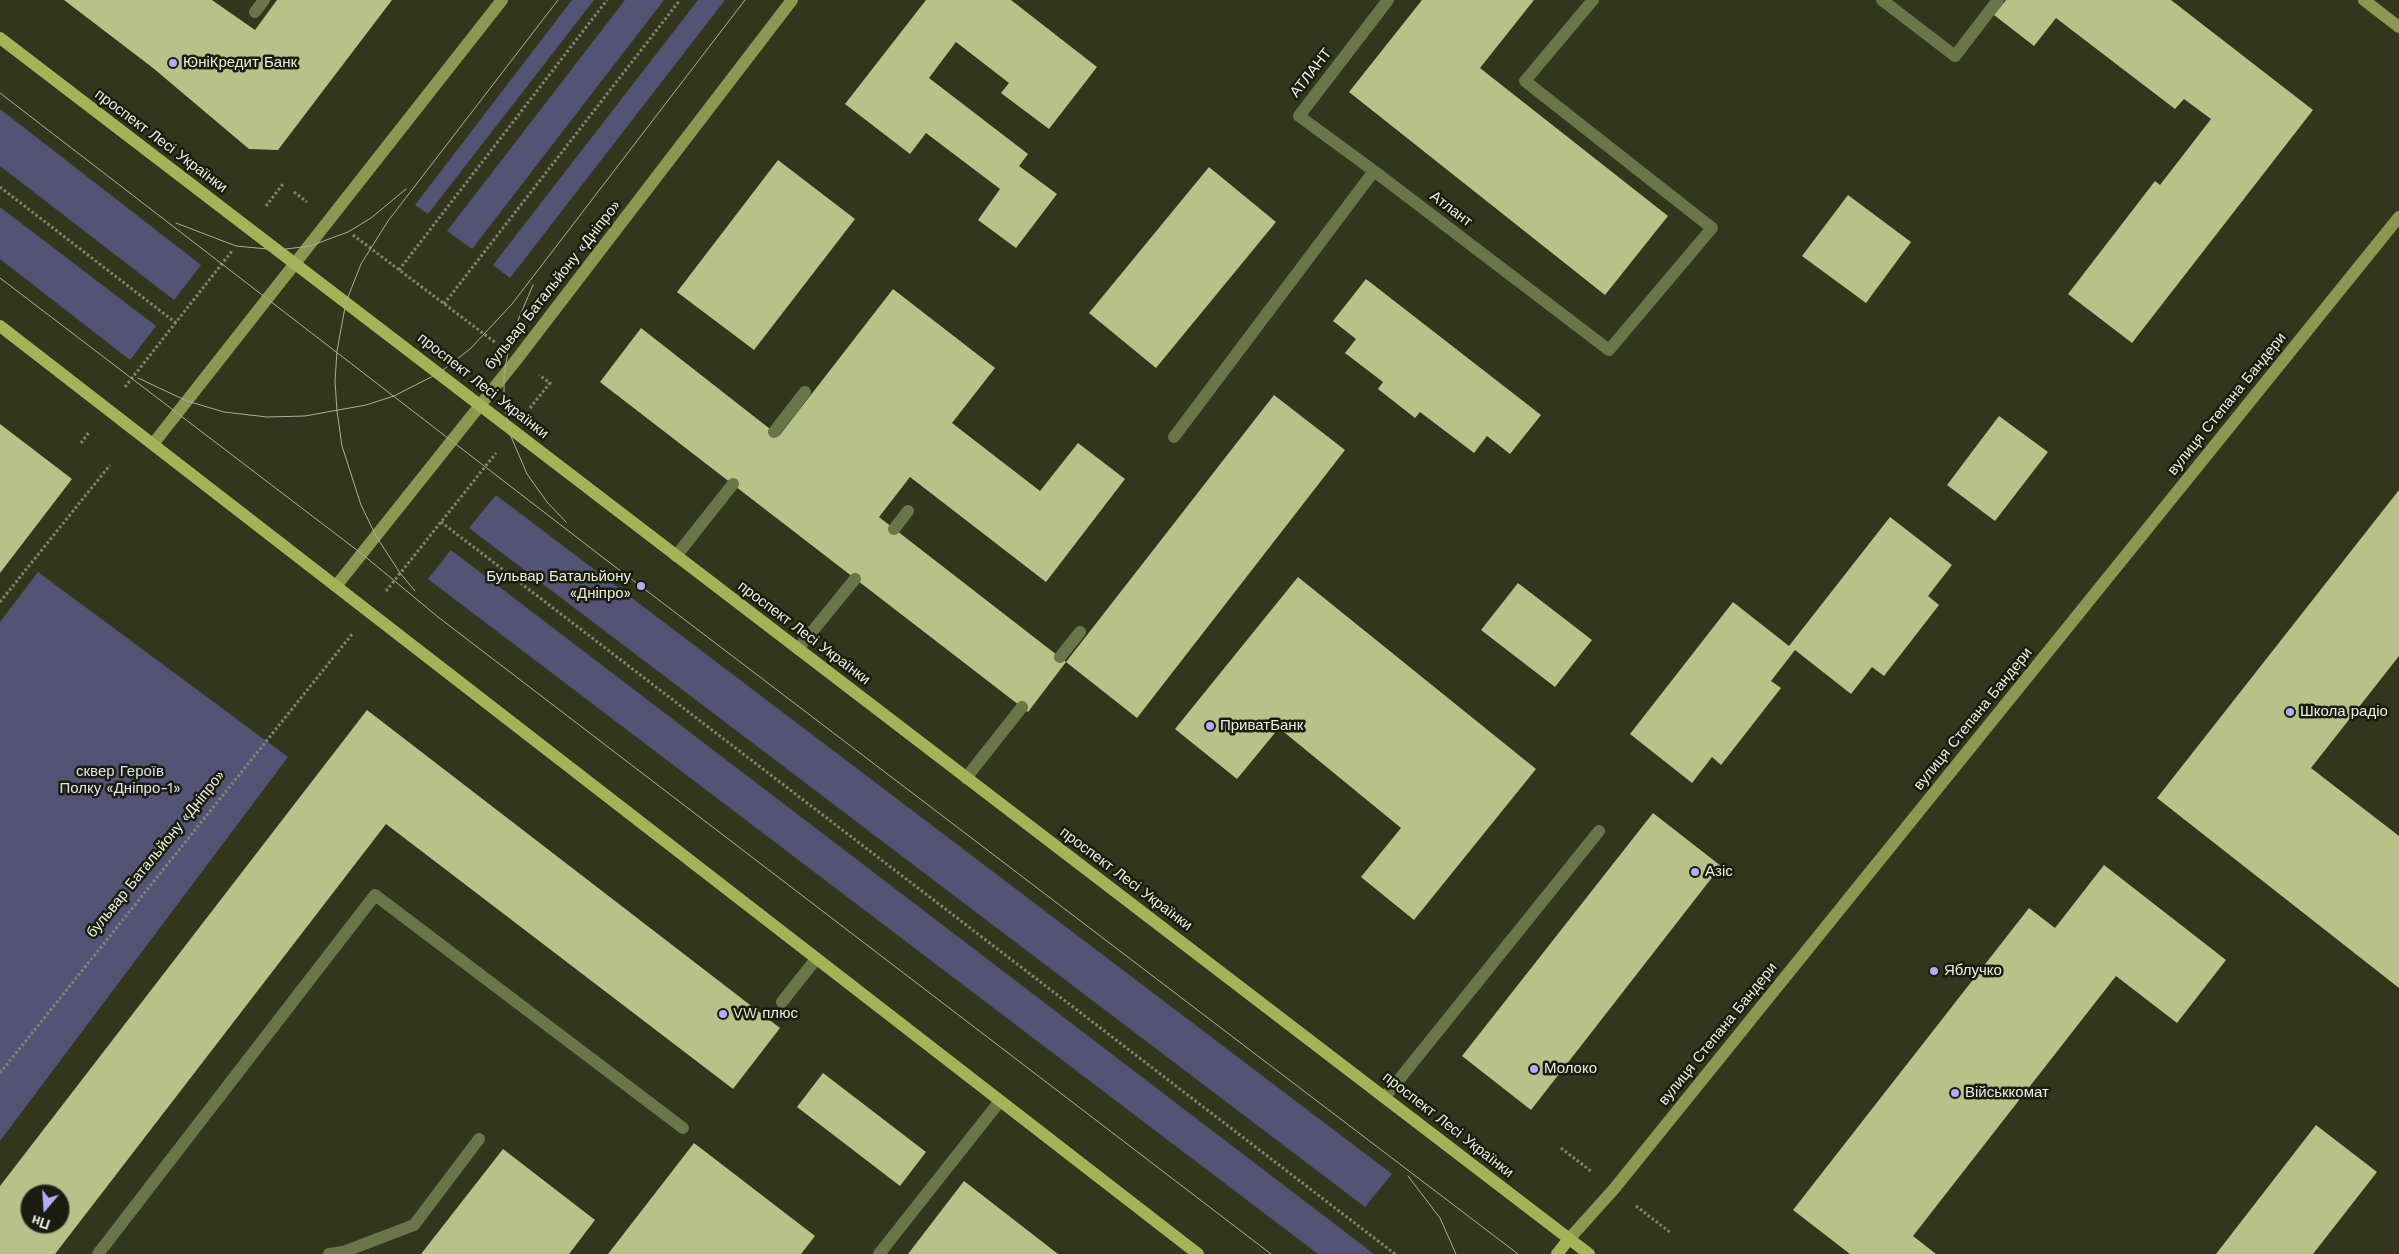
<!DOCTYPE html>
<meta charset="utf-8">
<style>
body{margin:0}
#map{position:relative;width:2399px;height:1254px;overflow:hidden;background:#31361c;font-family:"Work Sans",sans-serif}
canvas{display:block}
.north{position:absolute;left:20px;top:1184px;width:50px;height:50px;box-sizing:border-box;background:#1a1c10;border:1px solid #6e7063;border-radius:50%;rotate:198deg;font-size:14px;font-weight:700;line-height:20px;text-align:center;color:#ecefdf}
.north::after{content:'';display:block;margin:auto;width:18px;height:22px;background:#adaffb;clip-path:polygon(50% 0,100% 100%,50% 72%,0 100%)}
</style>
<div id="map">
<canvas width="2399" height="1254"></canvas>
<div class="north">Пн</div>
</div>
<script>
const ctx = document.querySelector('canvas').getContext('2d');
ctx.lineJoin = 'round';
function fill(path, color) {
  ctx.fillStyle = color;
  ctx.fill(path, 'evenodd');
}
function shape(rows) {
  const path = new Path2D();
  for (const r of rows) {
    path.moveTo(r[0], r[1]);
    for (let i = 2; i < r.length; i += 2) path.lineTo(r[i], r[i + 1]);
  }
  return path;
}
function strokePath(path, color, width, dash) {
  ctx.strokeStyle = color;
  ctx.lineWidth = width;
  ctx.lineCap = dash ? 'butt' : 'round';
  ctx.setLineDash(dash || []);
  ctx.stroke(path);
}
function write(font, color, halo, rows, align = 'center') {
  ctx.font = font + ' "Work Sans",sans-serif';
  ctx.lineWidth = 5;
  ctx.setLineDash([]);
  ctx.textBaseline = 'middle';
  ctx.strokeStyle = halo;
  ctx.fillStyle = color;
  for (const [text, x, y, turn = 0] of rows) {
    ctx.save();
    ctx.translate(x, y);
    ctx.rotate((+turn || 0) * Math.PI / 180);
    ctx.textAlign = isNaN(turn) ? turn : align;
    if (halo) ctx.strokeText(text, 0, 0);
    ctx.fillText(text, 0, 0);
    ctx.restore();
  }
}
fill(shape([
 [572,0,594,0,428,214,415,205],
 [625,0,664,0,472,249,447,231],
 [698,0,725,0,510,278,493,265],
 [0,109,201,265,174,300,0,166],
 [0,207,156,326,130,360,0,259],
 [496,495,1392,1174,1365,1207,469,528],
 [451,550,1374,1254,1318,1254,428,579],
 [38,572,288,757,0,1141,0,622]
]), '#535475');
fill(shape([
 [64,0,212,0,255,30,277,0,392,0,278,150,249,149,153,68],
 [926,0,1011,0,1097,67,1049,129,1001,93,1009,83,956,42,929,78,1028,154,1019,166,1057,194,1016,248,978,220,1000,189,926,133,910,154,845,104],
 [1422,0,1534,0,1480,68,1668,216,1605,295,1349,92],
 [2006,0,2171,0,2313,110,2132,343,2068,294,2155,181,2160,185,2211,119,2184,99,2175,109,2056,18,2034,46,1994,15],
 [778,160,855,219,754,350,677,292],
 [1209,167,1276,222,1156,368,1089,313],
 [1848,195,1911,242,1866,303,1802,256],
 [1366,279,1541,415,1510,454,1487,436,1474,453,1420,412,1415,418,1378,389,1383,382,1345,353,1356,339,1333,321],
 [893,289,995,368,952,423,1040,491,1078,443,1125,479,1046,582,910,477,879,517,1066,662,1028,712,600,382,641,328,779,436],
 [1274,395,1345,450,1137,718,1066,662],
 [1999,416,2048,452,1995,521,1947,485],
 [0,424,72,479,0,573],
 [2399,490,2399,656,2311,768,2399,836,2399,988,2157,798],
 [1890,517,1952,565,1928,596,1939,605,1884,676,1872,667,1851,694,1795,650,1771,681,1781,688,1721,765,1712,757,1692,783,1630,734,1733,602,1789,646],
 [1298,577,1536,769,1414,920,1361,877,1401,828,1279,728,1237,779,1175,729],
 [1518,583,1592,640,1555,687,1481,630],
 [367,710,780,1028,733,1089,386,824,55,1254,0,1254,0,1186],
 [30,1194,60,1194,60,1224,30,1224],
 [1653,813,1721,866,1531,1110,1462,1056],
 [2104,865,2226,960,2177,1023,2116,976,1913,1236,1936,1254,1850,1254,1793,1210,2029,908,2055,928],
 [823,1073,926,1152,900,1186,797,1107],
 [2316,1125,2377,1172,2313,1254,2216,1254],
 [694,1143,815,1236,801,1254,608,1254],
 [503,1149,595,1220,569,1254,421,1254],
 [964,1181,1058,1254,908,1254]
]), '#b8c288');
strokePath(shape([
 [0,187,176,323],
 [294,192,307,202],
 [266,206,283,184],
 [353,235,496,343],
 [399,270,607,0],
 [444,304,680,0],
 [125,387,232,251],
 [530,408,550,383,539,375],
 [81,443,90,431],
 [441,522,1395,1254],
 [386,591,496,453],
 [0,602,110,465],
 [0,1073,353,633],
 [1561,1148,1592,1172],
 [1636,1206,1671,1233]
]), '#828670', 3, [2.5, 2.5]);
strokePath(shape([
 [255,12,264,0],
 [774,432,805,392],
 [894,529,908,511],
 [676,556,733,484],
 [798,649,855,579],
 [1060,657,1080,632],
 [966,778,1022,707],
 [782,1002,816,959],
 [1385,1097,1599,831],
 [98,1254,375,895,683,1128],
 [329,1254,343,1252,414,1225,479,1139],
 [879,1254,1000,1101]
]), '#6c7449', 12);
strokePath(shape([
 [1882,0,1955,56,1998,0],
 [1374,171,1299,116,1388,0],
 [1353,199,1174,437,1374,171,1609,350,1712,228,1525,81,1593,0]
]), '#6c7449', 12);
strokePath(shape([
 [2364,0,2399,27],
 [153,444,502,0],
 [336,586,517,359,792,0],
 [1569,1239,1614,1189,2399,217]
]), '#8c9852', 12);
strokePath(shape([
 [0,38,1589,1254],
 [0,326,1198,1254],
 [1557,1254,1569,1239]
]), '#a5b358', 12);
strokePath(shape([
 [0,93,601,556,1518,1254],
 [176,223,236,246,278,250,310,246,348,232,371,218,406,189],
 [0,278,362,554,438,617,1271,1254],
 [533,285,516,325,508,352,504,375,504,404,510,434,527,474,547,502,566,522],
 [138,378,187,401,224,412,267,417,305,416,366,405,394,396,439,373,470,349,512,304,745,0],
 [415,591,400,573,376,536,361,505,342,446,337,411,335,381,337,351,346,302,361,264,388,221,558,0],
 [1408,1176,1440,1218,1456,1254]
]), '#acb09c', 1);
for (const [x, y, r, color] of [
 [173,63,5,"#adaffb"],
 [641,586,5,"#adaffb"],
 [2290,712,5,"#adaffb"],
 [1210,726,5,"#adaffb"],
 [1695,872,5,"#adaffb"],
 [1934,971,5,"#adaffb"],
 [723,1014,5,"#adaffb"],
 [1534,1069,5,"#adaffb"],
 [1955,1093,5,"#adaffb"]
]) {
  const dot = new Path2D();
  dot.arc(x, y, r, 0, 2 * Math.PI);
  ctx.fillStyle = color;
  ctx.fill(dot);
  strokePath(dot, '#1a1c10', 2);
}
write('15px', '#ecefdf', '#1a1c10', [
 ["ЮніКредит Банк",183,63],
 ["Бульвар Батальйону",631,577,"right"],
 ["«Дніпро»",631,594,"right"],
 ["Школа радіо",2300,712],
 ["ПриватБанк",1220,726],
 ["Азіс",1705,872],
 ["Яблучко",1944,971],
 ["VW плюс",733,1014],
 ["Молоко",1544,1069],
 ["Військкомат",1965,1093]
], 'left');
write('15px', '#ecefdf', '#1a1c10', [
 ["АТЛАНТ",1311,73,-52],
 ["проспект Лесі Українки",161,141,37],
 ["Атлант",1451,209,37],
 ["бульвар Батальйону «Дніпро»",553,285,-52],
 ["проспект Лесі Українки",483,386,38],
 ["вулиця Степана Бандери",2227,404,-51],
 ["проспект Лесі Українки",804,633,37],
 ["вулиця Степана Бандери",1973,719,-51],
 ["бульвар Батальйону «Дніпро»",156,854,-51],
 ["проспект Лесі Українки",1126,879,37],
 ["вулиця Степана Бандери",1718,1034,-51],
 ["проспект Лесі Українки",1448,1125,38]
]);
write('15px', '#e1e2f2', '#1a1c10', [
 ["сквер Героїв",120,772],
 ["Полку «Дніпро-1»",120,789]
]);
</script>
